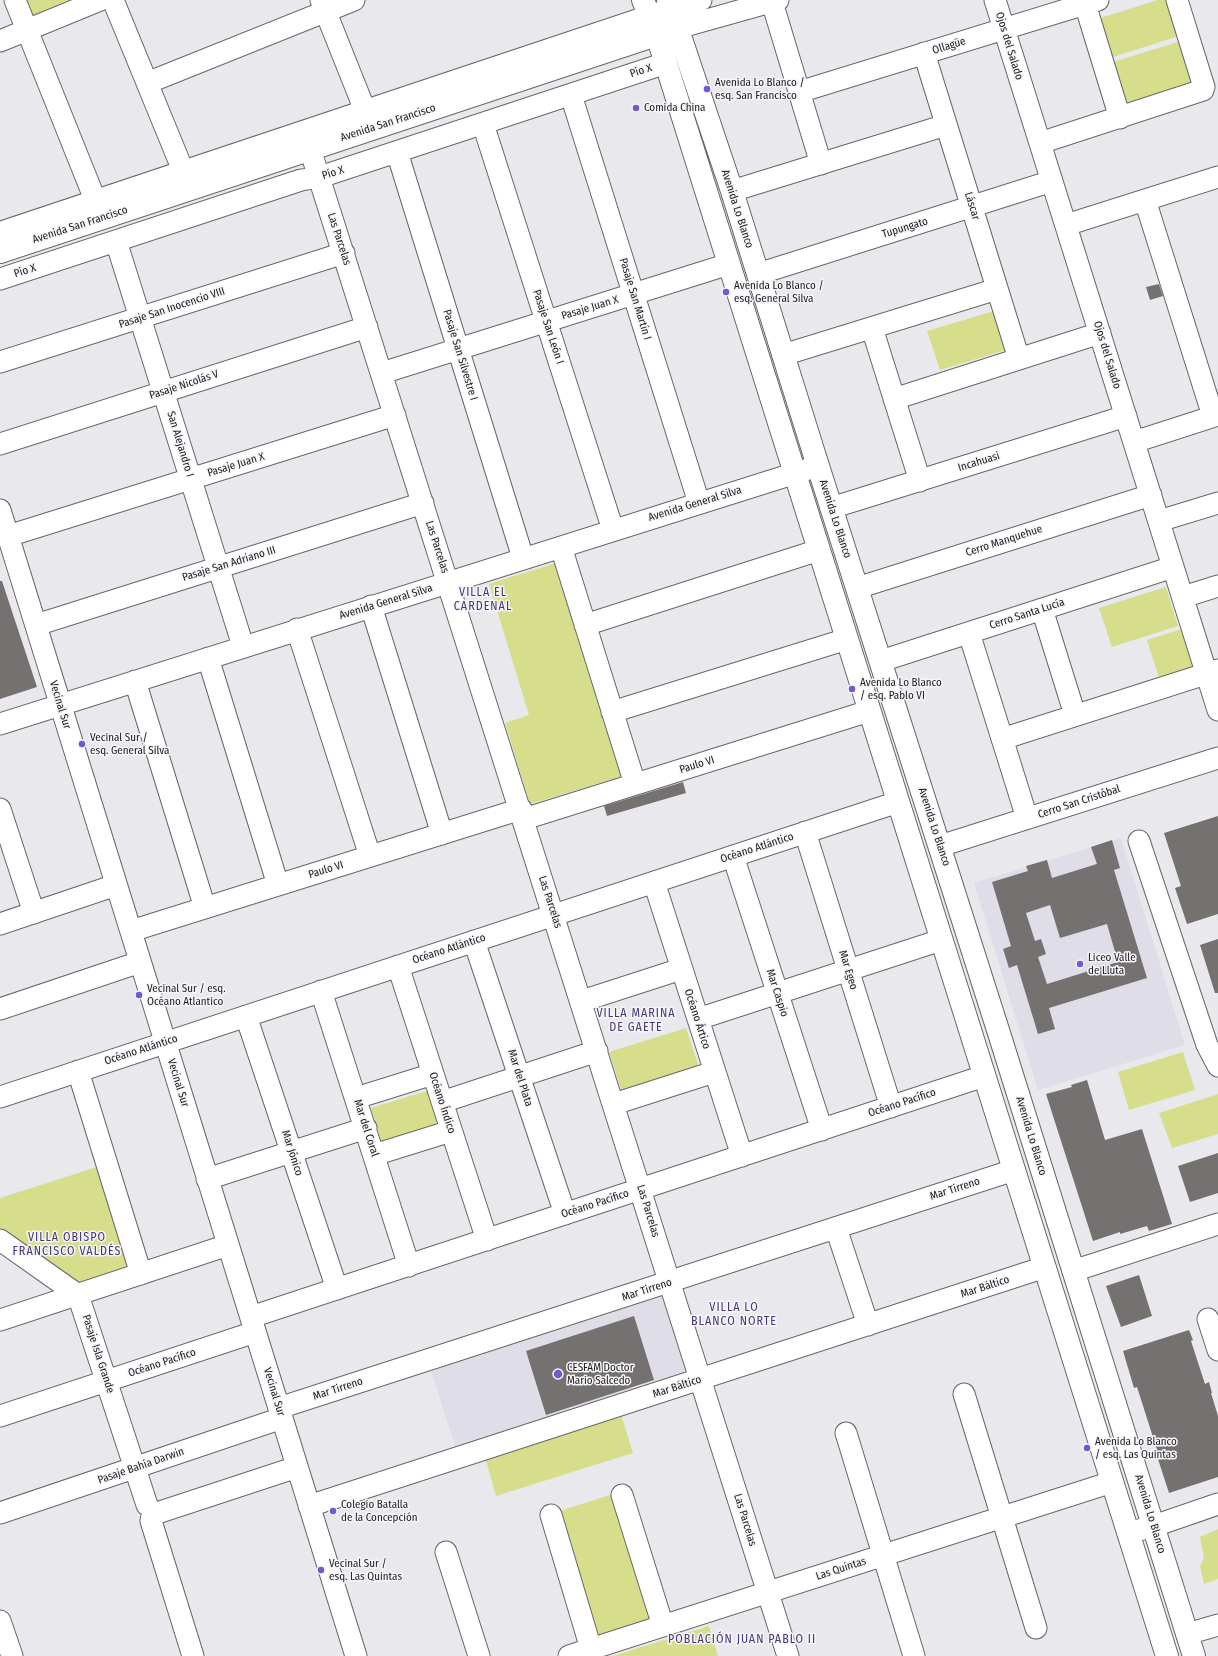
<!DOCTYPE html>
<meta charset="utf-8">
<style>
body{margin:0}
canvas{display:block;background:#e9e9ed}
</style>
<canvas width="1218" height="1656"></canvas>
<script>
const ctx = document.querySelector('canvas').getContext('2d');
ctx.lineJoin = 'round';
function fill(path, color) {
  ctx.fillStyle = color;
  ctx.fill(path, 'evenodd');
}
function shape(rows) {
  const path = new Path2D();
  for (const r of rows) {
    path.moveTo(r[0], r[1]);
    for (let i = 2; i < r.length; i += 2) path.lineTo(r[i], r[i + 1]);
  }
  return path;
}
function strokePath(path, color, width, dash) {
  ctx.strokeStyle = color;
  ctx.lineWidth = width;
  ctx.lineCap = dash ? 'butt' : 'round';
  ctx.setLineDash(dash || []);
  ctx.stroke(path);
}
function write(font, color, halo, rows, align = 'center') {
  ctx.font = font + ' "Fira Sans Condensed",sans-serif';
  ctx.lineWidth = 3;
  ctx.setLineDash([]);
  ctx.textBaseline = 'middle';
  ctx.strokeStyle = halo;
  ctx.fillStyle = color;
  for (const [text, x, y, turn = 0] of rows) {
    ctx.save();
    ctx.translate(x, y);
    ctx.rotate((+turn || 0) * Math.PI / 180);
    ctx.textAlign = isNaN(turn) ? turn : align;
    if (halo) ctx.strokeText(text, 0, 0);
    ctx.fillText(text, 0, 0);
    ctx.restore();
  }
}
fill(shape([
 [1121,838,1185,1045,1038,1090,974,883],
 [657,1295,665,1297,687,1369,681,1378,458,1455,430,1368]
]), '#dedde8');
fill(shape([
 [24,0,81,0,32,20],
 [1158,0,1168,0,1179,36,1113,57,1100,18],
 [1184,40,1199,88,1125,111,1110,63],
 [994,311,1006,350,940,370,927,331],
 [556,563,623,776,530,804,505,723,529,715,489,584],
 [1166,587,1178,626,1112,647,1099,608],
 [1182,629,1195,670,1160,681,1147,640],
 [686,1028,699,1067,622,1092,609,1052],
 [1183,1052,1195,1090,1129,1110,1118,1072],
 [430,1090,441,1126,382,1144,371,1108],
 [1218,1094,1218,1134,1172,1148,1159,1113],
 [100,1166,132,1267,78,1284,0,1229,0,1198],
 [621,1414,633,1453,496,1496,485,1457],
 [616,1493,655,1619,597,1637,557,1512],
 [1218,1529,1218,1579,1204,1584,1200,1566,1204,1558,1200,1537],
 [709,1626,718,1656,613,1656]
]), '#d6de8b');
fill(shape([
 [1159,284,1163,296,1150,300,1146,287],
 [0,581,2,581,37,687,0,699],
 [683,782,686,793,607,816,604,806],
 [1218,816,1218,914,1187,924,1175,888,1181,886,1164,833],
 [1112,840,1120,868,1114,870,1147,978,1049,1008,1055,1029,1038,1034,1017,965,1009,968,1003,949,1011,946,992,882,1028,871,1026,866,1047,860,1052,878,1097,864,1091,847],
 [1050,905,1060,938,1107,924,1118,962,1047,984,1038,957,1046,954,1041,939,1035,941,1026,913],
 [1218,939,1218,993,1215,993,1200,945],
 [1087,1080,1105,1140,1142,1129,1172,1224,1149,1231,1147,1226,1120,1234,1120,1232,1093,1241,1046,1094,1072,1087,1071,1085],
 [1218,1153,1218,1193,1190,1202,1178,1166],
 [1139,1275,1152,1316,1121,1327,1106,1286],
 [634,1316,654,1380,546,1415,526,1351],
 [1189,1330,1193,1340,1191,1341,1205,1384,1209,1382,1212,1393,1211,1393,1218,1416,1218,1477,1169,1493,1157,1456,1159,1456,1137,1387,1134,1388,1123,1351]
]), '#757170');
const minor = shape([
 [15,0,96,202],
 [113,0,184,173],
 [321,0,372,128],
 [995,0,1218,710],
 [772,2,821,164],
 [1085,4,1120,118],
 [672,9,701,0],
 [678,28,778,0],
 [0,41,100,0],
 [924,53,1019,359],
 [147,83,354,0],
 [799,92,1098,0],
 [571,95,699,503],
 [483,124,613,530],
 [1040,143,1203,90,1204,87,1177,0],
 [310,149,788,1656],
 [397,152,523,558],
 [732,191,946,125],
 [1145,200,1213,416],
 [1066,225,1218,177],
 [116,241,243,646],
 [758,274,1052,181],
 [0,279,301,180,320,177,666,63],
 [872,328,920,481],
 [783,355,997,289],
 [0,362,344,253],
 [382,373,729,264],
 [894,399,1100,333],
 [1134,442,1218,415],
 [0,444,367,327],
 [831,508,1126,416],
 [0,510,356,1656],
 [1159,521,1218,503],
 [8,536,395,415],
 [561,547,635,784],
 [857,588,1151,495],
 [1183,597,1218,586],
 [371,606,442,834],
 [1042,609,1075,715],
 [36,625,423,503],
 [585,625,819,550],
 [297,629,370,856],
 [969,633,1027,818],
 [208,658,278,885],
 [881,661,1173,567],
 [135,681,205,908],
 [612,712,847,639],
 [0,724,818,466],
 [1002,739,1218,670],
 [0,809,34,913],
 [524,819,869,711],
 [805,832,891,1107],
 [1139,841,1207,1045,1218,1066],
 [940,846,1218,758],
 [733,856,822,1130],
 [654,882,742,1156],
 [0,924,116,885],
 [131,931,521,809],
 [474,941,565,1214],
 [398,966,487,1240],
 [321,991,409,1266],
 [582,1001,681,969],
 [0,1009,140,962],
 [246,1016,337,1289],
 [698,1019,941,940],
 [78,1071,141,1274],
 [0,1097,898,802],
 [356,1098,433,1074],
 [442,1102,597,1051],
 [614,1104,714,1072],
 [374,1155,451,1131],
 [207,1179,366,1128],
 [836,1228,868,1325],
 [0,1240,78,1295,147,1505],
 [1073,1271,1218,1224],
 [251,1317,984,1076],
 [1208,1319,1218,1350],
 [0,1320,228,1245],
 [964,1394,1036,1628],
 [279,1408,1014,1170],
 [0,1416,255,1332],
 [846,1433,914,1656],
 [622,1495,663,1626],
 [309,1506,1045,1267],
 [0,1513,282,1418],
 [551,1515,591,1649],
 [1128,1533,1154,1526,1218,1504],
 [446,1552,479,1656],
 [0,1621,12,1656],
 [1187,1634,1218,1625],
 [193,1656,151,1521,152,1516,157,1513,297,1467],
 [569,1656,1112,1482]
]);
const major = shape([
 [643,0,657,35,1167,1656],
 [668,0,732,191,818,466,998,1030,1194,1656],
 [0,233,663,12],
 [0,252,671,30]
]);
strokePath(minor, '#67676a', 23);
strokePath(major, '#67676a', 24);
strokePath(minor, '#fff', 21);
strokePath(major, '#fff', 22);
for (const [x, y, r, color] of [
 [707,89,4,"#7258d2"],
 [636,108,4,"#7258d2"],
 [726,292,4,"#7258d2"],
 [852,689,4,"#7258d2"],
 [82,744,4,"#7258d2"],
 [1080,964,4,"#7258d2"],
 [139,995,4,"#7258d2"],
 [558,1374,5,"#7258d2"],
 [1087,1448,4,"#7258d2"],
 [333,1511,4,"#7258d2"],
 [321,1570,4,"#7258d2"]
]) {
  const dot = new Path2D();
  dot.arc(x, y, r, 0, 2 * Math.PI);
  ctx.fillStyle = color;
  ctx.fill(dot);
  strokePath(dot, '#f7f6fa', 1.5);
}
write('11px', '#1b1b1c', '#f7f6fa', [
 ["Ollagüe",949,46,-17],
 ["Ojos del Salado",1009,46,73],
 ["Pío X",641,71,-18],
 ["Avenida San Francisco",388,123,-18],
 ["Pío X",333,173,-17],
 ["Láscar",972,206,73],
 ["Avenida Lo Blanco",737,209,72],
 ["Avenida San Francisco",80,225,-18],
 ["Tupungato",905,228,-17],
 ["Las Parcelas",339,239,72],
 ["Pío X",25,271,-18],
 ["Pasaje San Martín I",635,299,73],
 ["Pasaje San Inocencio VIII",172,308,-18],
 ["Pasaje Juan X",590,308,-17],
 ["Pasaje San León I",548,327,72],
 ["Pasaje San Silvestre I",460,355,73],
 ["Ojos del Salado",1107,355,73],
 ["Pasaje Nicolás V",184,385,-18],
 ["San Alejandro I",180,444,73],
 ["Incahuasi",979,462,-17],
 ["Pasaje Juan X",236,465,-17],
 ["Avenida General Silva",695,504,-17],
 ["Avenida Lo Blanco",835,519,72],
 ["Cerro Manquehue",1004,541,-18],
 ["Las Parcelas",437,547,72],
 ["Pasaje San Adriano III",229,564,-17],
 ["Avenida General Silva",386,602,-17],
 ["Cerro Santa Lucía",1027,614,-18],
 ["Vecinal Sur",60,705,73],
 ["Paulo VI",697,765,-17],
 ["Cerro San Cristóbal",1079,802,-18],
 ["Avenida Lo Blanco",934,827,72],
 ["Océano Atlántico",757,848,-18],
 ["Paulo VI",326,870,-17],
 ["Las Parcelas",550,902,72],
 ["Océano Atlántico",449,949,-18],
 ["Mar Egeo",848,970,73],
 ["Mar Caspio",777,993,72],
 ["Océano Ártico",697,1019,72],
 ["Océano Atlántico",141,1050,-18],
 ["Mar del Plata",520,1078,72],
 ["Vecinal Sur",178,1083,73],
 ["Océano Índico",442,1103,72],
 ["Océano Pacífico",902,1103,-18],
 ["Mar del Coral",366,1128,72],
 ["Avenida Lo Blanco",1031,1136,73],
 ["Mar Jónico",292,1153,72],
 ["Mar Tirreno",955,1189,-18],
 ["Océano Pacífico",595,1204,-18],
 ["Las Parcelas",648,1211,73],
 ["Mar Báltico",985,1287,-18],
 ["Mar Tirreno",647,1290,-18],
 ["Pasaje Isla Grande",98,1354,72],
 ["Océano Pacífico",162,1363,-18],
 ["Mar Báltico",677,1387,-18],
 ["Mar Tirreno",338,1389,-18],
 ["Vecinal Sur",274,1392,73],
 ["Pasaje Bahía Darwin",141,1466,-19],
 ["Avenida Lo Blanco",1150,1514,73],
 ["Las Parcelas",745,1520,73],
 ["Las Quintas",841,1569,-18]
]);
write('11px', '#1b1b1c', '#f7f6fa', [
 ["Avenida Lo Blanco /",715,83],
 ["esq. San Francisco",715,96],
 ["Comida China",644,108],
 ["Avenida Lo Blanco /",734,286],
 ["esq. General Silva",734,299],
 ["Avenida Lo Blanco",860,683],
 ["/ esq. Pablo VI",860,696],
 ["Vecinal Sur /",90,738],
 ["esq. General Silva",90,751],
 ["Liceo Valle",1088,958],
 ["de Lluta",1088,971],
 ["Vecinal Sur / esq.",147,989],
 ["Océano Atlantico",147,1002],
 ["CESFAM Doctor",567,1368],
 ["Mario Salcedo",567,1381],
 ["Avenida Lo Blanco",1095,1442],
 ["/ esq. Las Quintas",1095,1455],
 ["Colegio Batalla",341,1505],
 ["de la Concepción",341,1518],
 ["Vecinal Sur /",329,1564],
 ["esq. Las Quintas",329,1577]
], 'left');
ctx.letterSpacing = '1px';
write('12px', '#443976', '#f7f6fa', [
 ["VILLA EL",483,593],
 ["CARDENAL",483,607],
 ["VILLA MARINA",636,1014],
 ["DE GAETE",636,1028],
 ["VILLA OBISPO",67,1238],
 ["FRANCISCO VALDÉS",67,1252],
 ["VILLA LO",734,1308],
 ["BLANCO NORTE",734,1322],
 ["POBLACIÓN JUAN PABLO II",742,1640]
]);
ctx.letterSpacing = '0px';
</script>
